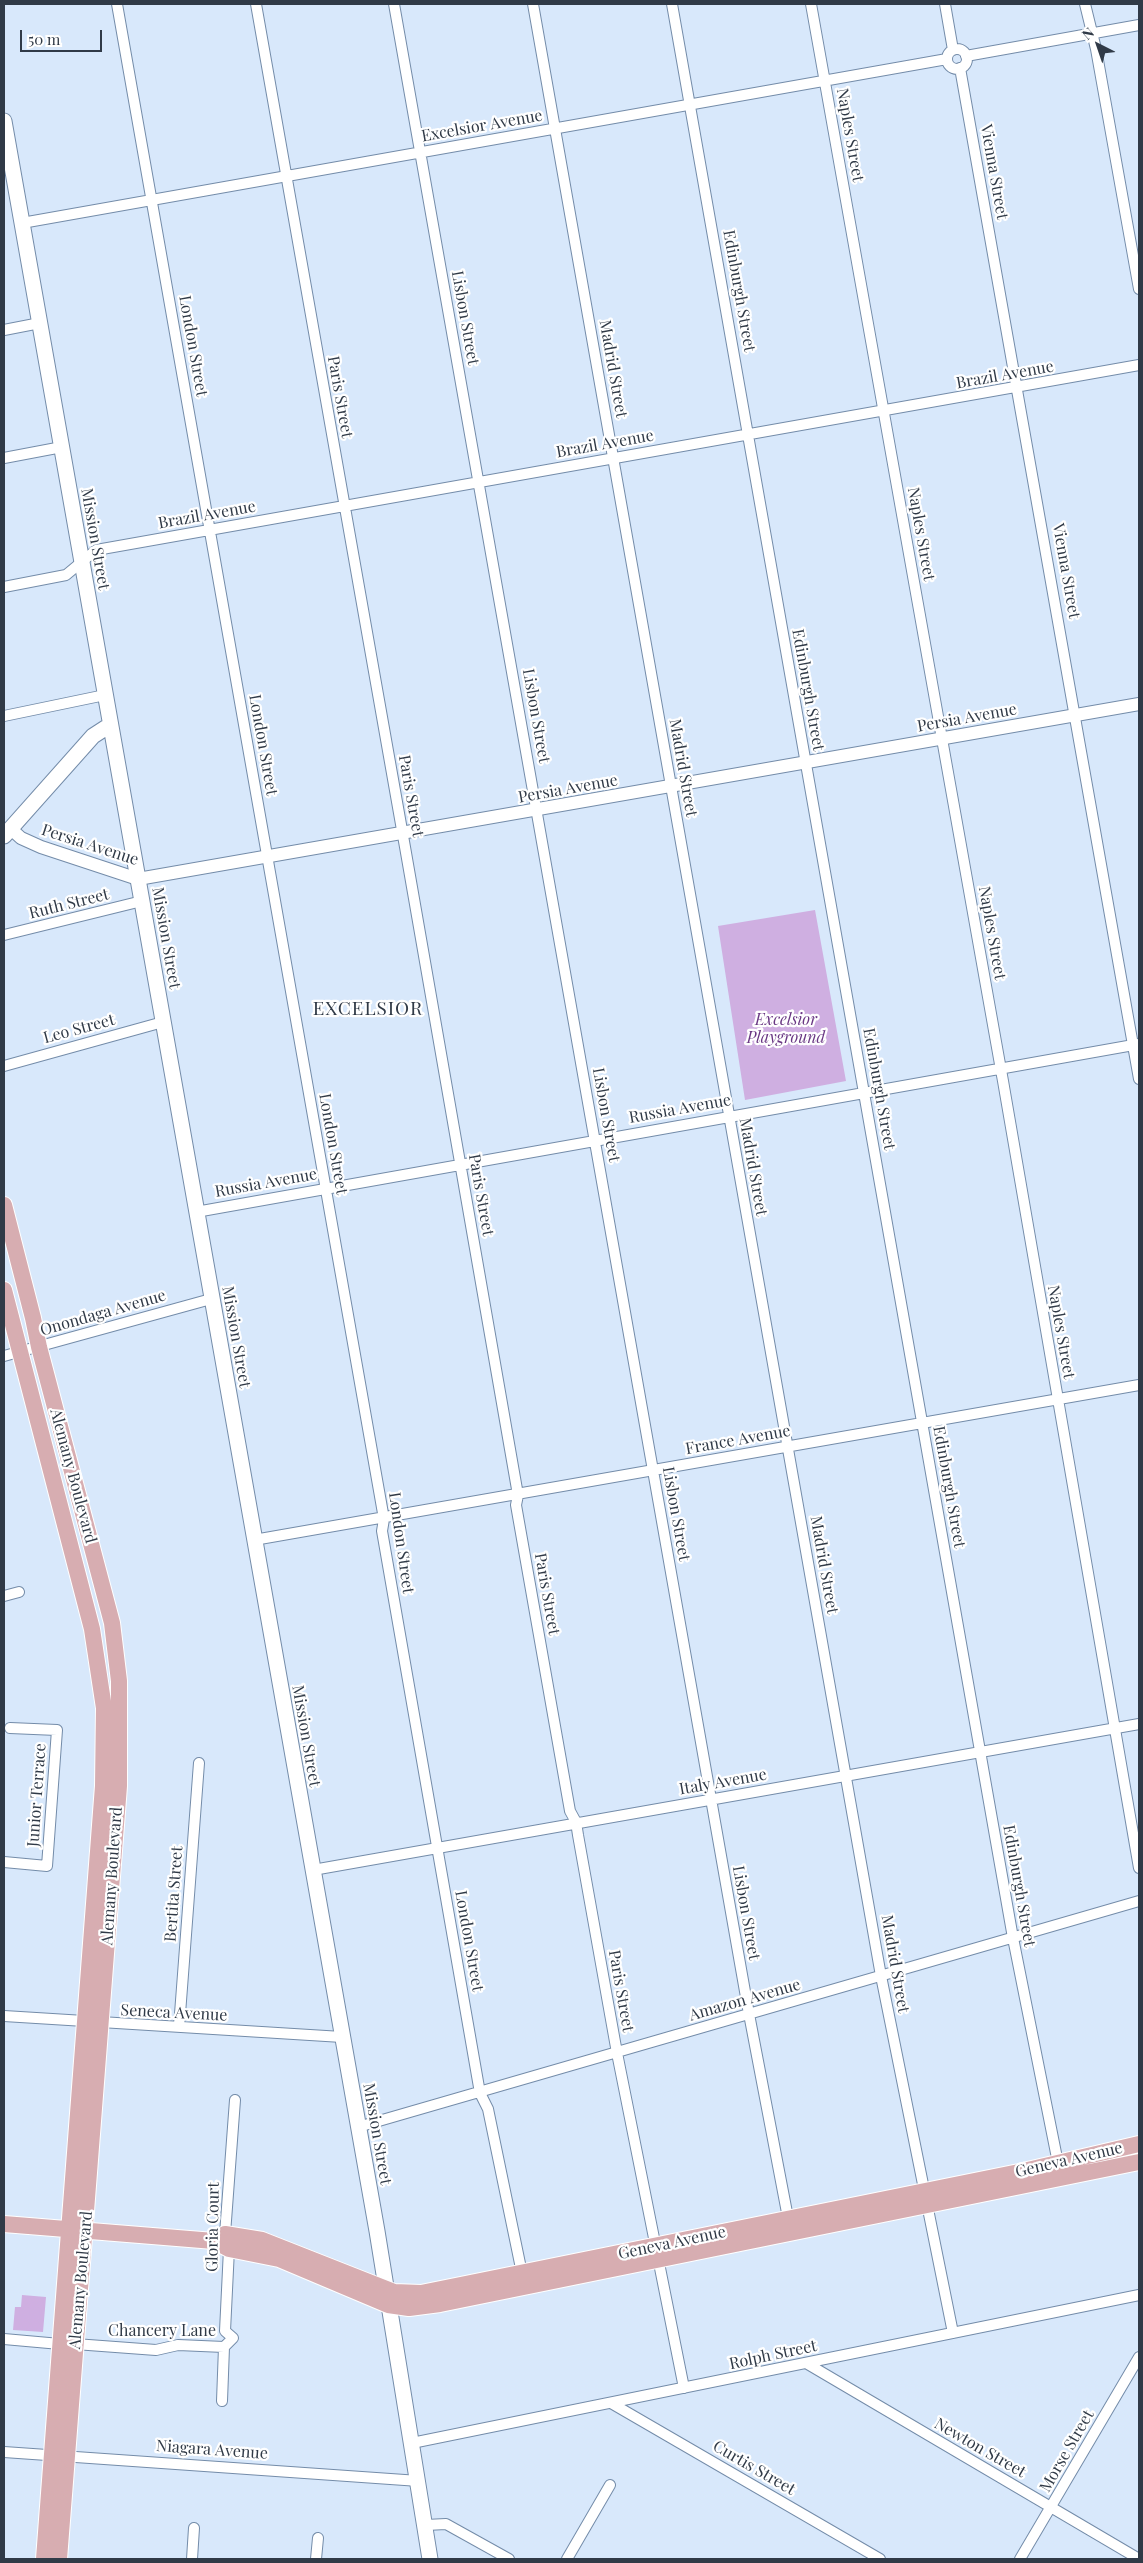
<!DOCTYPE html>
<style>
body{margin:0}
#map{position:relative;width:1143px;height:2563px;overflow:hidden;background:#d8e8fb;font-family:"Playfair Display",serif}
canvas{display:block}
.frame{position:absolute;inset:0;border:5px solid #303a47;pointer-events:none}
.north{position:absolute;left:1073px;top:20px;width:50px;height:50px;-webkit-text-stroke:4px #fff;paint-order:stroke;rotate:319deg;font-size:14px;font-weight:700;line-height:20px;text-align:center;color:#303a47}
.north::after{content:'';display:block;margin:auto;width:18px;height:22px;background:#303a47;clip-path:polygon(50% 0,100% 100%,50% 72%,0 100%)}
.scale{position:absolute;left:20px;top:30px;width:82px;height:22px;box-sizing:border-box;border:2px solid #303a47;border-top:0;padding-left:6px;font-size:15px;line-height:18px;white-space:nowrap;color:#303a47;-webkit-text-stroke:4px #fff;paint-order:stroke}
</style>
<div id="map">
<canvas width="1143" height="2563"></canvas>
<div class="frame"></div>
<div class="north">N</div>
<div class="scale">50 m</div>
</div>
<script>
const ctx = document.querySelector('canvas').getContext('2d');
ctx.lineJoin = 'round';
function fill(path, color) {
  ctx.fillStyle = color;
  ctx.fill(path, 'evenodd');
}
function shape(rows) {
  const path = new Path2D();
  for (const r of rows) {
    if (r.length === 3) {
      path.moveTo(r[0] + r[2], r[1]);
      path.arc(r[0], r[1], r[2], 0, 2 * Math.PI);
      continue;
    }
    path.moveTo(r[0], r[1]);
    for (let i = 2; i < r.length; i += 2) path.lineTo(r[i], r[i + 1]);
  }
  return path;
}
function strokePath(path, color, width, dash) {
  ctx.strokeStyle = color;
  ctx.lineWidth = width;
  ctx.lineCap = dash ? 'butt' : 'round';
  ctx.setLineDash(dash || []);
  ctx.stroke(path);
}
function write(font, color, halo, rows, align = 'center') {
  ctx.font = font + ' "Playfair Display",serif';
  ctx.lineWidth = 4.5;
  ctx.setLineDash([]);
  ctx.textBaseline = 'middle';
  ctx.strokeStyle = halo;
  ctx.fillStyle = color;
  for (const [text, x, y, turn = 0] of rows) {
    ctx.save();
    ctx.translate(x, y);
    ctx.rotate((+turn || 0) * Math.PI / 180);
    ctx.textAlign = isNaN(turn) ? turn : align;
    if (halo) ctx.strokeText(text, 0, 0);
    ctx.fillText(text, 0, 0);
    ctx.restore();
  }
}
fill(shape([
 [815,910,846,1081,745,1100,718,926],
 [22,2295,46,2297,43,2332,13,2330,15,2307,21,2307]
]), '#cfafe1');
const minor = shape([
 [117,4,384,1519,382,1531,480,2093,488,2109,523,2278],
 [256,4,405,847,518,1495,516,1505,570,1811,576,1822,578,1835,617,2053,684,2388],
 [394,4,749,2014,789,2223],
 [533,4,881,1976,953,2333],
 [672,4,1013,1938,1059,2168],
 [811,4,1003,1081,1139,1868],
 [945,4,953,50],
 [1085,4,1096,49,1139,289],
 [957,59,10],
 [966,56,1139,25],
 [960,68,1139,1079],
 [22,223,947,59],
 [4,330,40,323],
 [4,458,62,447],
 [4,587,66,575,96,550,102,549,1139,365],
 [4,716,105,695],
 [4,935,142,901],
 [4,1066,163,1022],
 [196,1212,1139,1044],
 [4,1356,211,1299],
 [254,1540,1139,1385],
 [4,1596,19,1592],
 [4,1862,47,1866,57,1730,10,1728],
 [313,1870,1139,1724],
 [4,2016,342,2037],
 [179,2027,199,1763],
 [358,2127,1139,1901],
 [4,2339,60,2344],
 [75,2344,156,2350,178,2345,224,2347,222,2401],
 [224,2347,233,2338,225,2331,229,2249,225,2234,235,2100],
 [806,2363,1139,2559],
 [611,2403,880,2559],
 [412,2443,1139,2295],
 [4,2452,419,2481],
 [426,2525,446,2524,509,2559],
 [192,2559,194,2528],
 [316,2559,318,2538],
 [567,2559,610,2485],
 [1020,2559,1139,2357]
]);
const tertiary = shape([
 [11,829,21,838,41,847,138,879,1139,704]
]);
const secondary = shape([
 [4,121,377,2231,430,2559],
 [4,836,93,736,110,725]
]);
const primary = shape([
 [4,1205,33,1318,39,1347,112,1623,119,1681,119,1786,59,2559],
 [4,1290,92,1629,104,1708,103,1786,44,2559],
 [4,2224,214,2241,229,2249,279,2259,388,2305,409,2308,440,2304,1139,2162],
 [214,2241,225,2234,262,2240,394,2292,421,2293,1019,2172,1139,2144]
]);
strokePath(minor, '#748ca9', 12);
strokePath(tertiary, '#748ca9', 14);
strokePath(secondary, '#748ca9', 17);
strokePath(primary, '#fff', 18);
strokePath(minor, '#fff', 10);
strokePath(tertiary, '#fff', 12);
strokePath(secondary, '#fff', 15);
strokePath(primary, '#d7adb1', 16);
write('16px', '#303a47', '#fff', [
 ["Excelsior Avenue",482,126,-10],
 ["Naples Street",850,135,80],
 ["Vienna Street",994,172,80],
 ["Edinburgh Street",739,291,80],
 ["Lisbon Street",465,318,80],
 ["London Street",193,346,80],
 ["Madrid Street",613,369,80],
 ["Brazil Avenue",1005,375,-10],
 ["Paris Street",340,397,80],
 ["Brazil Avenue",605,444,-10],
 ["Brazil Avenue",207,515,-10],
 ["Naples Street",921,534,80],
 ["Mission Street",95,539,80],
 ["Vienna Street",1066,571,80],
 ["Edinburgh Street",808,690,80],
 ["Lisbon Street",536,716,80],
 ["Persia Avenue",967,718,-10],
 ["London Street",263,745,80],
 ["Madrid Street",683,768,80],
 ["Persia Avenue",568,789,-10],
 ["Paris Street",411,796,80],
 ["Persia Avenue",90,845,18],
 ["Ruth Street",69,904,-14],
 ["Naples Street",992,933,80],
 ["Mission Street",166,938,80],
 ["Leo Street",79,1029,-15],
 ["Edinburgh Street",879,1089,80],
 ["Russia Avenue",680,1109,-10],
 ["Lisbon Street",606,1115,80],
 ["London Street",333,1144,80],
 ["Madrid Street",753,1167,80],
 ["Russia Avenue",266,1183,-10],
 ["Paris Street",481,1195,80],
 ["Onondaga Avenue",103,1313,-16],
 ["Naples Street",1061,1332,80],
 ["Mission Street",236,1337,80],
 ["France Avenue",738,1440,-10],
 ["Alemany Boulevard",73,1476,75],
 ["Edinburgh Street",949,1487,80],
 ["Lisbon Street",676,1514,80],
 ["London Street",401,1543,82],
 ["Madrid Street",824,1565,80],
 ["Paris Street",547,1594,80],
 ["Mission Street",306,1736,80],
 ["Italy Avenue",723,1782,-10],
 ["Junior Terrace",37,1795,-86],
 ["Alemany Boulevard",112,1876,-86],
 ["Edinburgh Street",1019,1886,80],
 ["Bertita Street",174,1894,-86],
 ["Lisbon Street",746,1913,80],
 ["London Street",469,1941,80],
 ["Madrid Street",895,1964,80],
 ["Paris Street",621,1991,80],
 ["Amazon Avenue",745,2000,-16],
 ["Seneca Avenue",174,2013,3],
 ["Mission Street",377,2134,80],
 ["Geneva Avenue",1069,2160,-13],
 ["Gloria Court",213,2227,-89],
 ["Geneva Avenue",672,2243,-12],
 ["Alemany Boulevard",81,2280,-85],
 ["Chancery Lane",162,2331],
 ["Rolph Street",773,2355,-12],
 ["Newton Street",980,2448,30],
 ["Niagara Avenue",212,2450,4],
 ["Morse Street",1067,2451,-60],
 ["Curtis Street",754,2468,30]
]);
write('italic 16px', '#693783', '#fff', [
 ["Excelsior",786,1020],
 ["Playground",786,1038]
]);
ctx.letterSpacing = '1px';
write('19px', '#303a47', '#fff', [
 ["EXCELSIOR",368,1009]
]);
ctx.letterSpacing = '0px';
</script>
